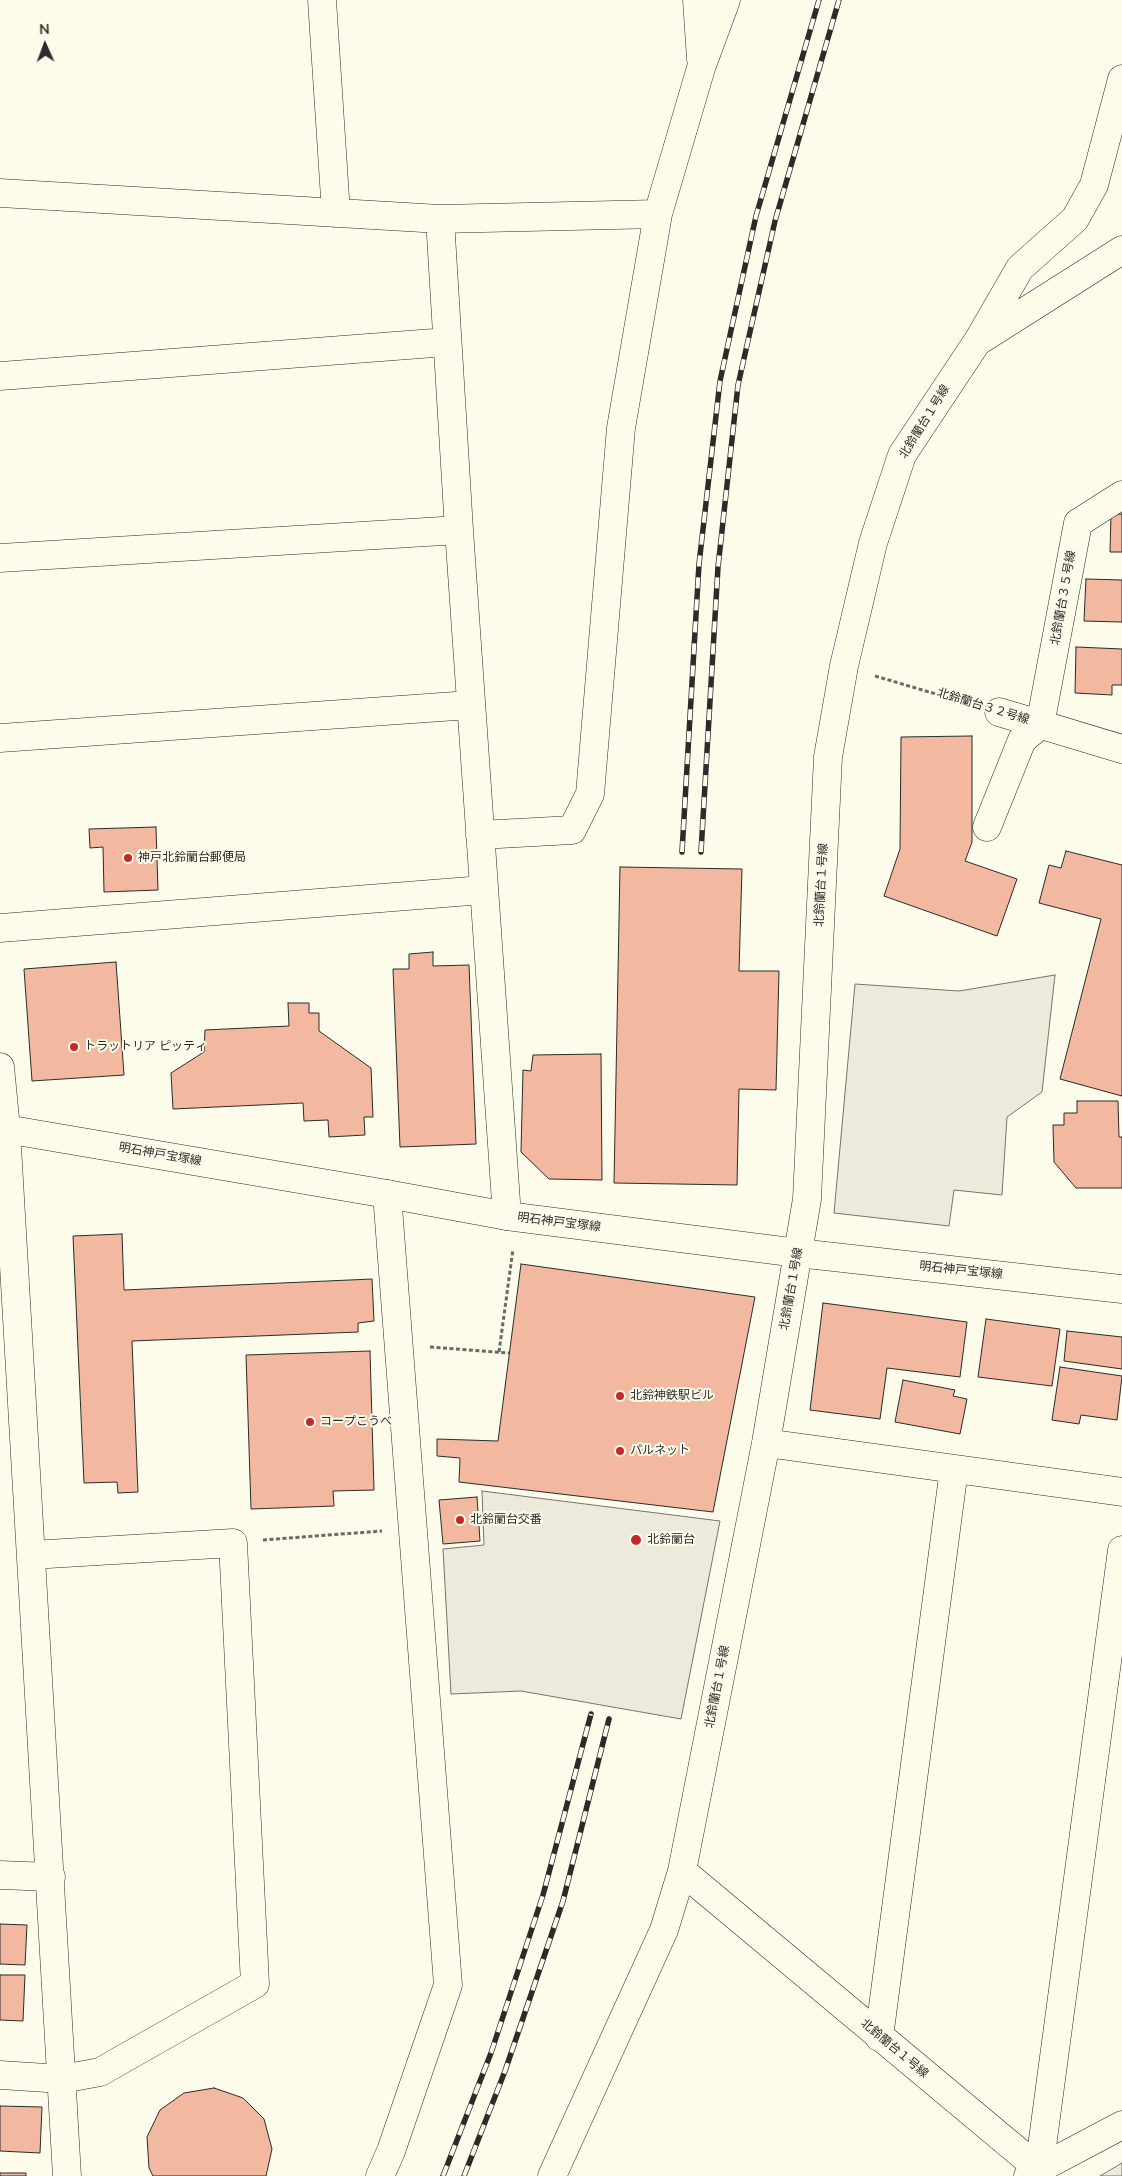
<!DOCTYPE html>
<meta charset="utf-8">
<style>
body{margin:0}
#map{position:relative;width:1122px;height:2176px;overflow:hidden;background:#fdfbea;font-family:"Nunito Sans",sans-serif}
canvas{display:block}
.north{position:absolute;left:20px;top:20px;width:50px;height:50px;-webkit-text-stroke:4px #fdfbea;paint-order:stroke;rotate:358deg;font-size:14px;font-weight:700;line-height:20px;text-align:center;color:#2b2b2b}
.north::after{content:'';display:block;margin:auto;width:18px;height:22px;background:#2b2b2b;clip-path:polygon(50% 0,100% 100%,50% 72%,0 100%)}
</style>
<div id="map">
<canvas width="1122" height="2176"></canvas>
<div class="north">N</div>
</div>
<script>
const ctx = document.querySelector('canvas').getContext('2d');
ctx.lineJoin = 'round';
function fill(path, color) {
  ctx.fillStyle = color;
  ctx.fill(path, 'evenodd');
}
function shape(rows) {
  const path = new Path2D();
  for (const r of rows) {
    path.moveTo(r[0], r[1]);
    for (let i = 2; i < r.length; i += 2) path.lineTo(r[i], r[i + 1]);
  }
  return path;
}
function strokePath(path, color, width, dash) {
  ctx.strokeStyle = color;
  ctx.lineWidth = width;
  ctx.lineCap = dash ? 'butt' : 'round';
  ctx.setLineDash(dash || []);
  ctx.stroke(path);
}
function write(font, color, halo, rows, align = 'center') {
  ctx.font = font + ' "Nunito Sans","Noto Sans JP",sans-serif';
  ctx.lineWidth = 4;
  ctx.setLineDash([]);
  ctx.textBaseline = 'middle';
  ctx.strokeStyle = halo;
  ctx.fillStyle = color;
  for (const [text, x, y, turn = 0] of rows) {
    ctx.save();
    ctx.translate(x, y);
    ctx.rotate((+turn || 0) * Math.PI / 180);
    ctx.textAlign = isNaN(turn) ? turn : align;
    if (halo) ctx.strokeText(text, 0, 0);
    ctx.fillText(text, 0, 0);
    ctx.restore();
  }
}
const green = shape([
 [1122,2163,1122,2176,1100,2176,1122,2163]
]);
fill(green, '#ecebdb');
strokePath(green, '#74746e', 1);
const parking = shape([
 [1055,975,1042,1092,1007,1117,1002,1195,954,1190,949,1226,834,1213,855,984,959,991,1055,975],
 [482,1491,720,1521,681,1719,521,1691,451,1694,443,1549,484,1545,482,1491]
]);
fill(parking, '#eceadb');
strokePath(parking, '#74746e', 1);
const building = shape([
 [1111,514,1122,514,1122,552,1110,552,1111,514],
 [1086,579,1122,580,1122,622,1084,621,1086,579],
 [1076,647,1122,649,1122,685,1112,685,1112,695,1075,693,1076,647],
 [972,736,972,842,965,861,1017,879,997,936,884,896,900,849,901,737,972,736],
 [156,827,158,890,104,892,103,847,90,848,89,829,156,827],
 [1066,851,1122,865,1122,1096,1060,1079,1101,919,1039,903,1049,865,1061,868,1066,851],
 [620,867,742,869,739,971,779,971,776,1090,739,1089,737,1185,614,1183,620,867],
 [433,952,433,966,469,965,476,1144,400,1147,393,969,409,969,409,954,433,952],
 [116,962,124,1075,32,1081,24,969,116,962],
 [288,1003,309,1003,309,1013,319,1013,319,1031,371,1068,373,1117,364,1117,365,1135,329,1137,328,1120,304,1121,303,1103,173,1109,171,1073,204,1052,205,1030,289,1026,288,1003],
 [601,1054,602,1180,549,1179,521,1152,523,1070,531,1071,533,1055,601,1054],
 [1077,1101,1118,1101,1119,1137,1122,1137,1122,1188,1076,1188,1054,1162,1053,1125,1064,1125,1064,1113,1077,1113,1077,1101],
 [122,1234,124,1290,372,1279,374,1321,358,1323,358,1332,132,1341,138,1492,118,1493,117,1482,84,1483,73,1236,122,1234],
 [521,1264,755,1297,713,1512,459,1482,460,1458,437,1456,437,1439,498,1441,521,1264],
 [823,1303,967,1322,960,1377,887,1368,880,1419,810,1410,823,1303],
 [986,1319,1060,1329,1052,1386,978,1377,986,1319],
 [1067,1331,1122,1337,1122,1369,1064,1361,1067,1331],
 [370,1351,374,1490,333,1491,334,1506,251,1509,246,1355,370,1351],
 [1060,1367,1122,1376,1117,1420,1081,1415,1079,1424,1052,1420,1060,1367],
 [903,1380,955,1390,953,1396,967,1399,960,1434,895,1422,903,1380],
 [477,1497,480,1541,443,1544,439,1500,477,1497],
 [0,1924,27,1925,25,1965,0,1964,0,1924],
 [0,1975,25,1975,23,2021,0,2020,0,1975],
 [214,2088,243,2098,264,2119,272,2149,266,2176,153,2176,149,2168,147,2137,160,2110,184,2093,214,2088],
 [0,2106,42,2107,40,2153,0,2151,0,2106],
 [0,2173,26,2173,26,2176,0,2176,0,2173]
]);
fill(building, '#f2b8a0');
strokePath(building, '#2b2b2b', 1);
const minor = shape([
 [322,0,336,213],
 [697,0,701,59],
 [0,193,440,219,658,214],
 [440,219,459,530,507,1216],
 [1122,250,977,342,902,455,873,543,844,666,828,757,807,1199,766,1443,682,1871,1039,2169,1122,2125],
 [979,339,1020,268,1075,219,1094,185,1122,79],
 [0,376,447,342],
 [0,558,459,530],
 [999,712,1122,749],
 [0,738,470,705],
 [987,827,1022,740,1040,725,1078,523,1122,495],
 [480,835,572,830,590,794,621,428,658,214,701,68,726,0],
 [0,928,483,890],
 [0,1067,6,1129,67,2176],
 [766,1443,1122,1492],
 [0,1875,51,1877],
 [879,2037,954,1469],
 [0,2075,62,2079,100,2072,255,1984,233,1543,31,1555],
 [380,2176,391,2151,448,1985,387,1194],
 [552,2176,664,1930,682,1871],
 [1028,2176,1039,2169,1122,1550]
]);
const major = shape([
 [0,1128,387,1194,507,1216,798,1253,1122,1289]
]);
strokePath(minor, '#2b2b2b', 29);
strokePath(major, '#2b2b2b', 29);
strokePath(shape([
 [875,676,970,704],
 [430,1347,509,1353],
 [499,1352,513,1249],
 [263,1540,382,1531]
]), '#6a6964', 3, [4, 2.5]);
strokePath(minor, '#fdfbea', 28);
strokePath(major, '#fdfbea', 28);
const rail = shape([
 [682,852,699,564,720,381,756,216,819,0],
 [701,852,718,567,738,385,775,221,839,0],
 [443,2176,491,2053,543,1895,591,1714],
 [464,2176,505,2071,563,1901,609,1719]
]);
strokePath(rail, '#2b2b2b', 5.5);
strokePath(rail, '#fdfbea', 4, [11]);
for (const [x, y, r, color] of [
 [128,858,5,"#c62828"],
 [74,1047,5,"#c62828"],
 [620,1396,5,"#c62828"],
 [310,1422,5,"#c62828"],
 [620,1451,5,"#c62828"],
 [460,1520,5,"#c62828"],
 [636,1540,6,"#c62828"]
]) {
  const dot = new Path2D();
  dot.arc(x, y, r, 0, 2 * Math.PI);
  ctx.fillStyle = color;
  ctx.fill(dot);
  strokePath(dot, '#fdfbea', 2);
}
write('12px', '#2b2b2b', '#fdfbea', [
 ["北鈴蘭台１号線",925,422,-58],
 ["北鈴蘭台３５号線",1064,598,-80],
 ["北鈴蘭台３２号線",983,707,17],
 ["北鈴蘭台１号線",822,885,-87],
 ["明石神戸宝塚線",160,1155,10],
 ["明石神戸宝塚線",559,1223,7],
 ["明石神戸宝塚線",961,1271,6],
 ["北鈴蘭台１号線",792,1289,-80],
 ["北鈴蘭台１号線",718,1687,-79],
 ["北鈴蘭台１号線",894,2049,40]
]);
write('12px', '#2b2b2b', '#fdfbea', [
 ["神戸北鈴蘭台郵便局",138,858],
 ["トラットリア ピッティ",84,1047],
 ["北鈴神鉄駅ビル",630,1396],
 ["コープこうべ",320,1422],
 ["パルネット",630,1451],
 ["北鈴蘭台交番",470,1520],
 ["北鈴蘭台",647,1540]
], 'left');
</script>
